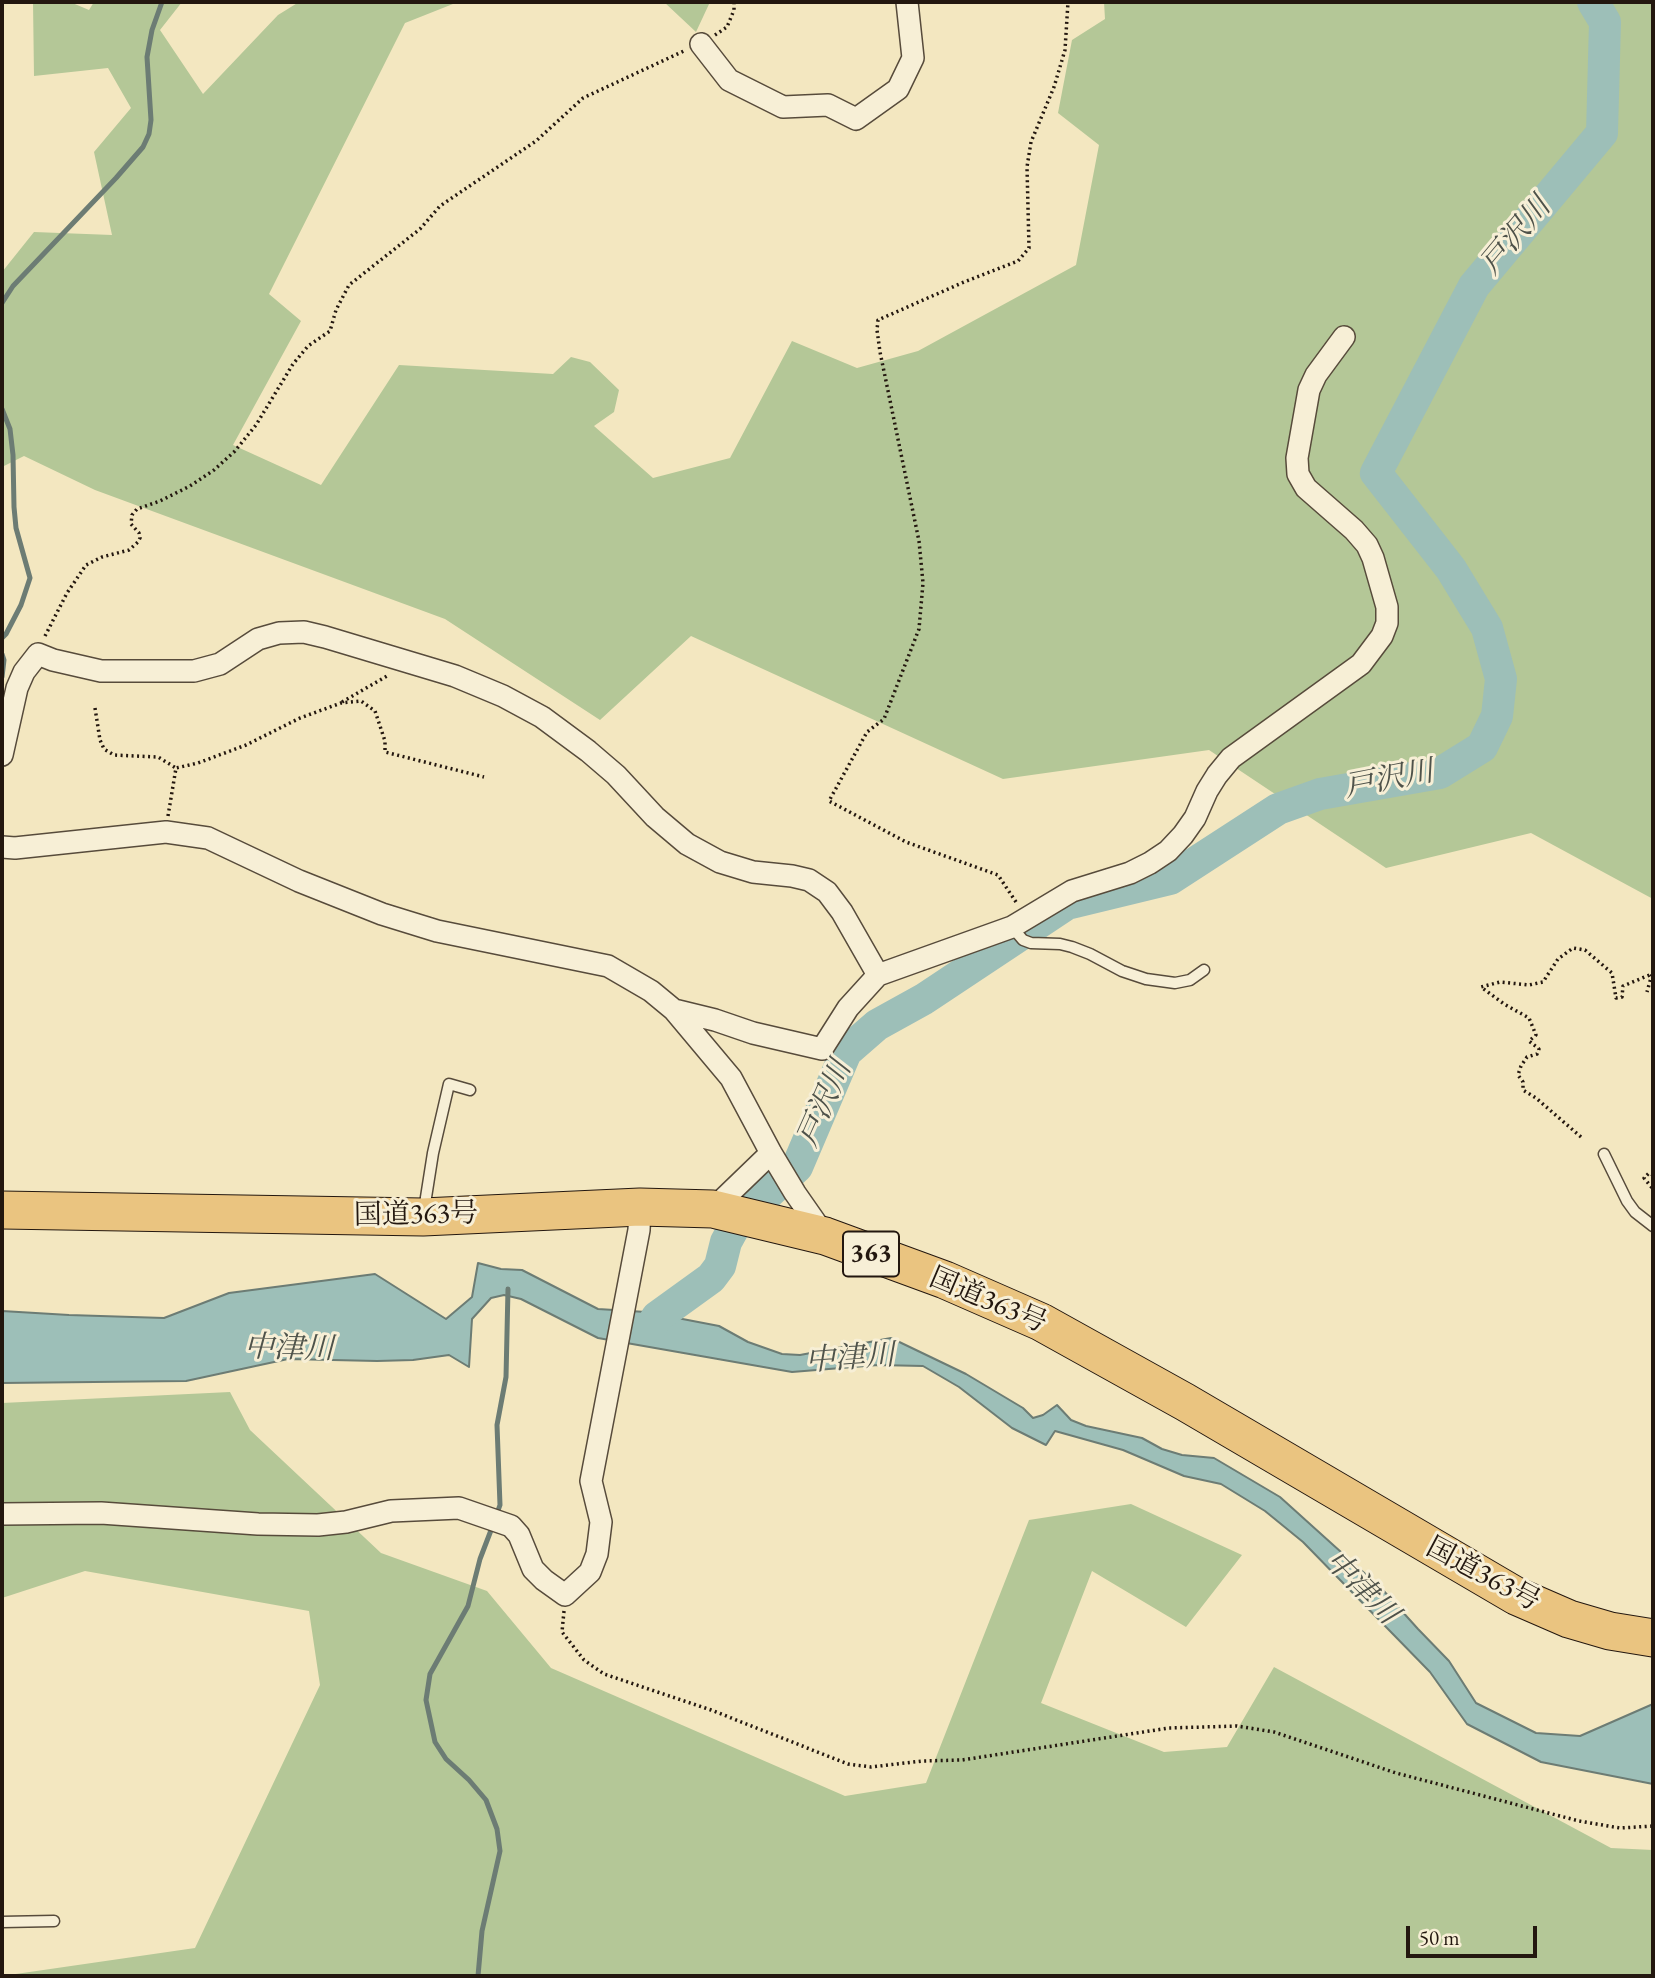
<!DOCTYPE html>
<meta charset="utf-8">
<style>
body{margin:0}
#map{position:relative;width:1655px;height:1978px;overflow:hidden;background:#f3e7c0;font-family:"EB Garamond",serif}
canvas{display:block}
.frame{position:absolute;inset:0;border:4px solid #23170f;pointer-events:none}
.scale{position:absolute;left:1406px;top:1926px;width:131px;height:32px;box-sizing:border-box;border:4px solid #23170f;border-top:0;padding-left:9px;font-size:21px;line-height:24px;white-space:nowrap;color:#23170f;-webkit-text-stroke:5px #f7efd6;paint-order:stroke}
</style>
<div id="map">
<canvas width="1655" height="1978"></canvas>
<div class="frame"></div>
<div class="scale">50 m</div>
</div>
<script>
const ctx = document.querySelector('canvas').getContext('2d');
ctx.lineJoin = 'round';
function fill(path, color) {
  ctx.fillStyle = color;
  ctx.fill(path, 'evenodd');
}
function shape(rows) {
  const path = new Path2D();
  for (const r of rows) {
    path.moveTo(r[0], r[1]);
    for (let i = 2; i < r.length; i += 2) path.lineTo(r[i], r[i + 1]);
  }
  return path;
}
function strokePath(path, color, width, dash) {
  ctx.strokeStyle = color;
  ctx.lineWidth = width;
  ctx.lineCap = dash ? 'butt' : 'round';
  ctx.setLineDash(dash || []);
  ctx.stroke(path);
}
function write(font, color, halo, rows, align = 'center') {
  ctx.font = font + ' "EB Garamond","Noto Serif JP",serif';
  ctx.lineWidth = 6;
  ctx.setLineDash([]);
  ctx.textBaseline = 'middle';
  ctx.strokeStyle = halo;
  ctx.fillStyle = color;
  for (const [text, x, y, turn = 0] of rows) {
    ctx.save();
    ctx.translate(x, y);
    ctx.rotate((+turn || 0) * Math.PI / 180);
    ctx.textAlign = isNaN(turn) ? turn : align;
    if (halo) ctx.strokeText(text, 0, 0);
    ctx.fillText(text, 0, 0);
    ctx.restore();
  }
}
fill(shape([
 [33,2,70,2,89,10,94,2,182,2,160,30,203,94,278,15,299,2,458,2,405,23,269,294,301,321,233,445,321,485,399,365,553,374,571,357,590,362,619,390,614,412,594,426,653,478,730,458,792,341,857,368,918,351,1076,265,1099,145,1058,113,1072,40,1105,19,1104,2,1653,2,1653,899,1531,833,1386,868,1209,750,1003,779,691,636,600,720,445,619,95,490,24,456,2,467,2,272,34,232,112,235,94,152,131,108,108,68,34,76],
 [664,2,710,2,696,32],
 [230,1392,250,1430,381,1553,487,1591,551,1668,845,1796,926,1783,1029,1520,1131,1504,1242,1555,1186,1627,1092,1571,1041,1703,1164,1752,1227,1747,1274,1667,1611,1848,1653,1850,1653,1976,2,1976,195,1948,320,1685,309,1611,85,1571,2,1598,2,1403]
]), '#b4c797');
const water = shape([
 [478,1263,501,1269,522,1270,598,1309,646,1312,719,1326,748,1342,782,1354,800,1355,891,1338,966,1374,1023,1408,1033,1418,1043,1415,1057,1405,1071,1420,1086,1426,1142,1438,1162,1449,1182,1455,1214,1458,1280,1497,1382,1589,1418,1629,1449,1661,1476,1703,1536,1733,1580,1736,1653,1704,1653,1784,1541,1762,1467,1724,1430,1672,1303,1542,1265,1511,1221,1484,1184,1476,1123,1450,1055,1431,1046,1445,1012,1428,959,1387,923,1366,878,1365,792,1372,598,1338,521,1299,504,1295,491,1298,472,1319,469,1367,449,1355,413,1360,377,1361,288,1359,186,1381,2,1383,2,1311,69,1315,164,1318,229,1293,375,1274,446,1319,472,1297,478,1263]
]);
fill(water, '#9dbfb8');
strokePath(water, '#6c7c74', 2);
strokePath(shape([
 [2,303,13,286,116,178,143,147,149,134,151,120,147,57,152,30,162,2],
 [2,409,10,429,13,455,14,507,16,528,30,578,21,605,6,634,2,638],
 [2,654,4,660,2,677],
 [496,1516,500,1505,497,1425,506,1377,508,1289],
 [478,1976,482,1931,500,1851,497,1829,486,1800,469,1780,446,1759,435,1742,426,1700,430,1674,468,1606,480,1559,493,1525]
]), '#6c7c74', 5);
strokePath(shape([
 [651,1327,657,1317,711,1278,720,1266,726,1242,737,1222,797,1167,846,1052,877,1025,924,999,1067,904,1170,879,1278,809,1320,794,1440,773,1482,747,1497,716,1501,679,1487,628,1451,569,1376,473,1474,286,1602,133,1605,22,1593,2]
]), '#9dbfb8', 32);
const lane = shape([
 [1012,927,1023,940,1031,943,1060,944,1072,947,1090,954,1122,971,1146,979,1175,983,1190,980,1204,970],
 [1604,1154,1627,1201,1635,1212,1653,1226],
 [424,1210,433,1153,449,1084,470,1090],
 [2,1922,54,1921]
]);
const street = shape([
 [701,44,729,80,783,107,828,105,856,119,898,89,913,58,907,2],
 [2,755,17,688,24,672,38,654,53,660,101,671,194,671,220,664,258,639,279,633,304,632,325,637,455,676,503,696,542,717,588,751,616,775,655,817,687,844,720,862,753,872,792,876,809,880,827,892,842,912,878,975],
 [2,847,15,848,166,832,208,838,299,881,382,914,437,931,608,966,651,991,674,1010,731,1078,771,1153,795,1193,825,1236],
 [674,1010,715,1020,753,1033,822,1049,848,1008,878,975,1012,927,1072,891,1130,873,1150,863,1168,851,1183,835,1195,818,1207,791,1217,775,1231,758,1361,664,1382,636,1387,623,1387,607,1373,558,1367,545,1354,530,1306,488,1298,474,1297,458,1309,390,1316,375,1344,337],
 [713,1209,771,1153],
 [2,1514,101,1513,258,1524,318,1525,346,1522,391,1511,459,1508,511,1526,519,1535,533,1569,544,1580,565,1595,590,1572,597,1554,601,1522,591,1481,639,1230,640,1207]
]);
const highway = shape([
 [2,1210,423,1217,640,1207,713,1209,825,1236,945,1280,1041,1322,1185,1402,1516,1596,1569,1619,1610,1631,1653,1638]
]);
strokePath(lane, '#574b3b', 13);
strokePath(street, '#574b3b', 24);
strokePath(highway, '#23170f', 39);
strokePath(shape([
 [715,35,727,27,734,10,734,2],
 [45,636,67,593,86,565,102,557,129,550,138,542,140,538,139,533,131,524,132,515,137,509,160,501,190,486,214,470,235,451,256,425,293,364,308,346,330,331,336,310,349,285,420,229,440,206,536,141,583,98,686,50],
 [342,702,387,676],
 [95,708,100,740,104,749,114,755,158,757,176,768],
 [168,816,176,768,198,763,246,745,300,718,341,703,361,701,375,711,385,741,385,752,484,777],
 [1016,902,998,875,906,842,829,801,867,732,884,719,919,629,923,583,919,541,880,352,877,330,878,320,964,282,1018,261,1029,248,1027,167,1031,142,1054,87,1065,50,1068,2],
 [1581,1137,1536,1098,1523,1090,1523,1082,1518,1075,1521,1066,1527,1057,1537,1054,1539,1049,1529,1041,1536,1035,1529,1018,1504,1004,1481,987,1500,982,1529,985,1543,982,1558,959,1573,948,1585,950,1612,973,1616,998,1622,997,1623,986,1652,974,1647,992],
 [1653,1175,1649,1173,1644,1178,1653,1189],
 [564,1611,562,1632,584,1660,604,1674,711,1710,848,1764,871,1767,922,1761,962,1760,1169,1728,1237,1726,1274,1732,1396,1773,1579,1821,1620,1828,1653,1826]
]), '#23170f', 3.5, [2, 3.5]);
strokePath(lane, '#f7efd6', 10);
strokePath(street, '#f7efd6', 21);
strokePath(highway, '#eac480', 37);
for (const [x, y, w] of [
 [871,1254,56]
]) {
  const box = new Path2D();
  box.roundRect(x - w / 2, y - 22.5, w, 45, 5);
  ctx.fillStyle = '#f7efd6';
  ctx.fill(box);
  strokePath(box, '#23170f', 2);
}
write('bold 26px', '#23170f', null, [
 ["363",871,1254]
]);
write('28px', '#23170f', '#f7efd6', [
 ["国道363号",416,1215,-1],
 ["国道363号",988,1301,23],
 ["国道363号",1483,1575,28]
]);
write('italic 30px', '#4e524a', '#f7efd6', [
 ["戸沢川",1516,236,-50],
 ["戸沢川",1389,780,-11],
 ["戸沢川",825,1104,-66],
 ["中津川",289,1349,1],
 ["中津川",850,1359,-4],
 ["中津川",1361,1588,45]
]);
</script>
